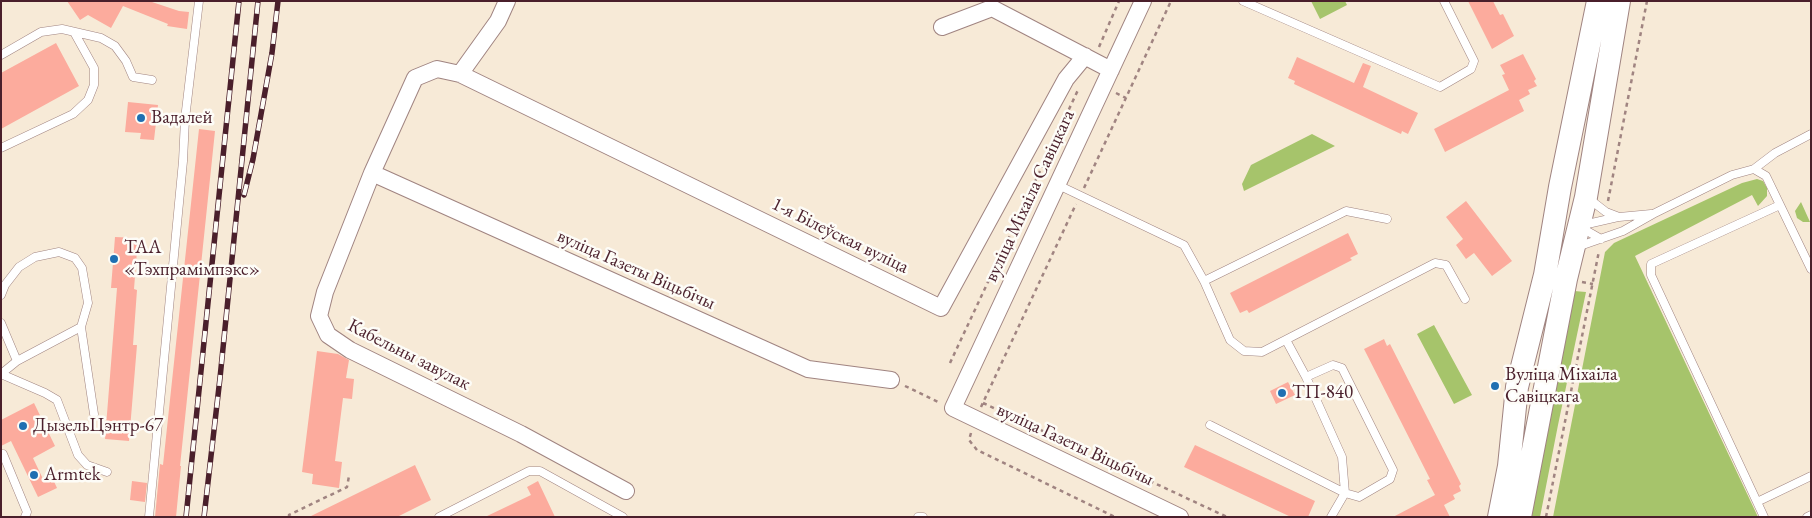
<!DOCTYPE html>
<meta charset="utf-8">
<style>
body{margin:0}
#map{position:relative;width:1812px;height:518px;overflow:hidden;background:#f7ead7;font-family:"EB Garamond",serif}
canvas{display:block}
.frame{position:absolute;inset:0;border:2px solid #4a1f2b;pointer-events:none}
</style>
<div id="map">
<canvas width="1812" height="518"></canvas>
<div class="frame"></div>
</div>
<script>
const ctx = document.querySelector('canvas').getContext('2d');
ctx.lineJoin = 'round';
function fill(path, color) {
  ctx.fillStyle = color;
  ctx.fill(path, 'evenodd');
}
function shape(rows) {
  const path = new Path2D();
  for (const r of rows) {
    path.moveTo(r[0], r[1]);
    for (let i = 2; i < r.length; i += 2) path.lineTo(r[i], r[i + 1]);
  }
  return path;
}
function strokePath(path, color, width, dash) {
  ctx.strokeStyle = color;
  ctx.lineWidth = width;
  ctx.lineCap = dash ? 'butt' : 'round';
  ctx.setLineDash(dash || []);
  ctx.stroke(path);
}
function write(font, color, halo, rows, align = 'center') {
  ctx.font = font + ' "EB Garamond",serif';
  ctx.lineWidth = 5;
  ctx.setLineDash([]);
  ctx.textBaseline = 'middle';
  ctx.strokeStyle = halo;
  ctx.fillStyle = color;
  for (const [text, x, y, turn = 0] of rows) {
    ctx.save();
    ctx.translate(x, y);
    ctx.rotate((+turn || 0) * Math.PI / 180);
    ctx.textAlign = isNaN(turn) ? turn : align;
    if (halo) ctx.strokeText(text, 0, 0);
    ctx.fillText(text, 0, 0);
    ctx.restore();
  }
}
fill(shape([
 [1311,1,1345,1,1347,5,1320,19],
 [1312,134,1335,146,1244,191,1242,184,1251,165],
 [1757,179,1763,181,1767,188,1767,196,1758,206,1752,195,1635,256,1758,517,1553,517,1605,252,1614,243,1742,183],
 [1801,202,1810,222,1803,222,1797,218,1795,211],
 [1574,291,1586,292,1558,425,1540,517,1526,517],
 [1434,325,1472,395,1454,404,1417,334]
]), '#a6c46b');
fill(shape([
 [67,1,149,1,179,11,189,12,187,29,167,26,168,24,123,6,111,28,88,15,80,20],
 [1468,1,1493,1,1500,15,1503,14,1514,36,1492,49],
 [56,43,79,86,1,129,1,73],
 [1523,54,1536,79,1534,81,1537,86,1528,90,1530,94,1519,100,1524,111,1445,152,1434,129,1509,90,1502,75,1505,74,1500,65],
 [1297,57,1354,83,1363,63,1371,66,1363,87,1418,113,1408,134,1402,131,1401,134,1294,84,1295,81,1288,78],
 [128,102,158,105,154,140,140,139,141,133,125,132],
 [199,129,215,131,180,466,181,466,176,517,155,517,160,464,163,465],
 [1466,201,1512,261,1492,276,1474,253,1466,259,1456,245,1463,239,1446,217],
 [1348,233,1358,254,1350,258,1352,260,1249,313,1247,310,1240,313,1230,293],
 [115,237,138,238,134,289,137,290,133,345,137,345,129,441,105,439,117,288,111,288],
 [1384,339,1387,346,1390,344,1461,484,1459,486,1461,491,1453,495,1455,499,1444,505,1450,517,1393,517,1435,495,1427,480,1430,479,1364,349],
 [317,351,338,354,349,360,346,378,354,379,352,399,343,398,335,461,342,462,339,488,312,484,313,474,302,472],
 [1288,382,1295,395,1276,404,1270,391],
 [34,403,55,446,33,458,43,479,51,475,57,488,38,497,11,441,1,446,1,420],
 [1195,445,1315,501,1308,517,1291,517,1184,467],
 [415,465,431,500,397,517,309,517],
 [132,481,147,483,145,502,130,500],
 [538,481,555,517,485,517,531,495,527,487]
]), '#fcab9d');
const service = shape([
 [1243,1,1440,87,1471,69,1474,61,1444,1],
 [1,55,41,32,62,29,101,38,115,46,126,61,133,77,152,80],
 [1,148,73,114,88,100,94,85,94,68,74,32],
 [1754,169,1766,176,1811,269],
 [1058,185,1184,245,1204,281,1346,211,1387,219],
 [1588,198,1606,212,1619,217,1651,214],
 [1583,225,1618,217],
 [1580,227,1601,239],
 [1577,247,1623,231,1653,214,1732,175,1754,169,1775,153,1811,134],
 [1204,281,1230,340,1244,351,1262,352,1435,263,1446,265,1465,299],
 [1,295,5,285,19,267,35,257,59,252,75,258,82,268,88,303,81,327,17,361,1,374],
 [1,323,17,361],
 [81,327,94,414],
 [1286,340,1306,377,1342,457,1345,493,1331,517],
 [1,374,45,393,57,400,78,455,87,465,107,472],
 [1210,425,1345,493,1359,497,1390,479,1393,470,1342,368,1333,365,1306,377],
 [3,454,27,512,25,517],
 [1757,502,1811,476],
 [149,517,183,161,185,119,199,1],
 [439,517,529,471,540,471,623,517],
 [918,517,923,517],
 [1764,517,1651,275,1651,264,1780,205],
 [1807,517,1811,515]
]);
const minor = shape([
 [1143,1,953,408,1180,517],
 [942,27,992,8,1111,70],
 [460,74,498,21,507,1],
 [372,173,808,369,891,380],
 [626,491,521,434,350,350,328,335,319,316,325,292,372,173,415,78,437,69,460,74,941,308,1066,79,1085,56]
]);
const secondary = shape([
 [1499,517,1509,466,1517,387,1545,275,1560,187,1598,1],
 [1520,517,1566,279,1586,197,1619,1]
]);
strokePath(service, '#a08481', 9);
strokePath(minor, '#a08481', 18);
strokePath(secondary, '#a08481', 24);
strokePath(shape([
 [1099,47,1119,1],
 [1116,93,1126,98],
 [1084,188,1171,1],
 [1608,201,1647,1],
 [1582,282,1593,284],
 [950,363,1078,90],
 [905,386,940,403],
 [983,403,1227,517],
 [981,407,1076,204],
 [971,433,969,440,977,450,1115,517],
 [289,517,289,515,347,487,349,476],
 [1546,517,1599,251]
]), '#a08481', 2.5, [4, 4]);
strokePath(service, '#fff', 8);
strokePath(minor, '#fff', 16);
strokePath(secondary, '#fff', 22);
const rail = shape([
 [244,195,253,159,272,53,278,1],
 [186,517,239,1],
 [204,517,220,378,258,1]
]);
strokePath(rail, '#4a1f2b', 5.5);
strokePath(rail, '#fdfcf7', 4, [11]);
for (const [x, y, r, color] of [
 [141,118,5,"#1f6fb2"],
 [114,259,5,"#1f6fb2"],
 [1495,386,5,"#1f6fb2"],
 [1282,393,5,"#1f6fb2"],
 [23,426,5,"#1f6fb2"],
 [34,475,5,"#1f6fb2"]
]) {
  const dot = new Path2D();
  dot.arc(x, y, r, 0, 2 * Math.PI);
  ctx.fillStyle = color;
  ctx.fill(dot);
  strokePath(dot, '#fdfcf7', 2);
}
write('19px', '#4a1f2b', '#fdfcf7', [
 ["Вадалей",151,118],
 ["ТАА",124,248],
 ["«Тэхпрамімпэкс»",124,270],
 ["Вуліца Міхаіла",1505,375],
 ["Савіцкага",1505,397],
 ["ТП-840",1292,393],
 ["ДызельЦэнтр-67",33,426],
 ["Armtek",44,475]
], 'left');
write('19px', '#4a1f2b', '#fdfcf7', [
 ["вуліца Міхаіла Савіцкага",1030,196,-65],
 ["1-я Білеўская вуліца",840,236,26],
 ["вуліца Газеты Віцьбічы",636,270,24],
 ["Кабельны завулак",409,355,27],
 ["вуліца Газеты Віцьбічы",1075,445,25]
]);
</script>
